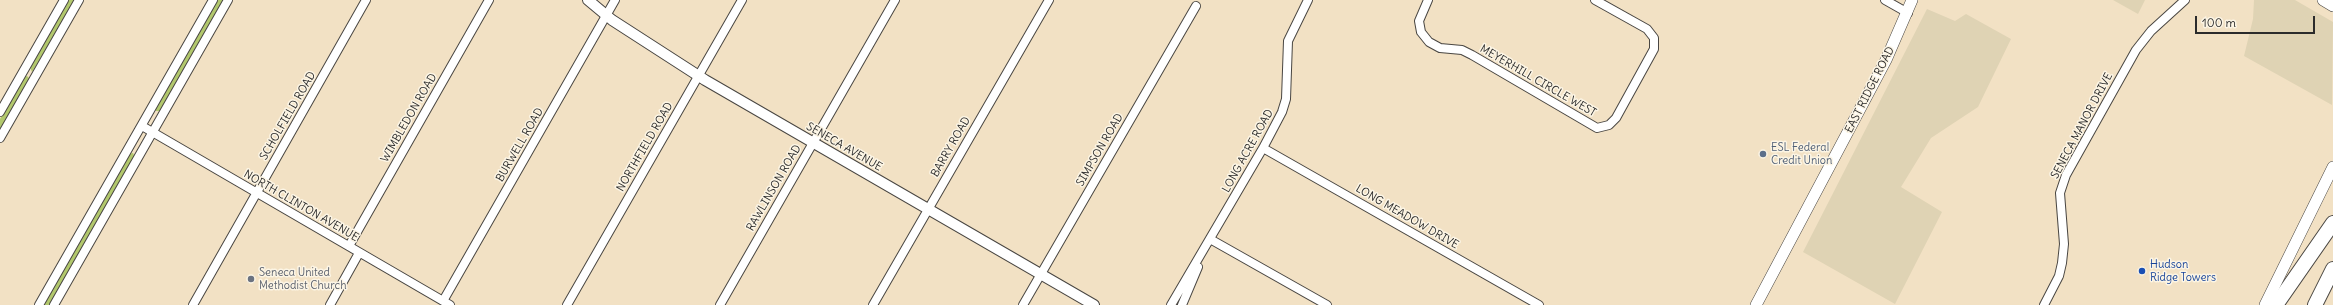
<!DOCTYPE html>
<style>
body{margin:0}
#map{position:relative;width:2333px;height:305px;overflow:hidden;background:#f2e1c4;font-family:Delius,sans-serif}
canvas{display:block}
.scale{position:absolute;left:2195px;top:16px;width:120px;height:18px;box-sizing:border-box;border:2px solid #2b2b2b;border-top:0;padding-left:5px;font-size:12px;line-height:14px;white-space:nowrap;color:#2b2b2b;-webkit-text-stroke:3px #fcf5e5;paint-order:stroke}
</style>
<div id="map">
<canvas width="2333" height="305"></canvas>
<div class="scale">100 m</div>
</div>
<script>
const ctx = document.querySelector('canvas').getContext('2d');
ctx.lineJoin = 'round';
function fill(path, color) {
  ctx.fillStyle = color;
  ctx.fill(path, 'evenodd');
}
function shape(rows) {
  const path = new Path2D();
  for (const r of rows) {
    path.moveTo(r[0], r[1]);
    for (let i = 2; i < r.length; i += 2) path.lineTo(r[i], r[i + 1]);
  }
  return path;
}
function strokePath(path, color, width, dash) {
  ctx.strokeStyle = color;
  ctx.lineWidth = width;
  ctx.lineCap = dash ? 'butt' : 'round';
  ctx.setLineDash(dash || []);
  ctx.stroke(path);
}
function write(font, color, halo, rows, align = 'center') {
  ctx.font = font + ' Delius,sans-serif';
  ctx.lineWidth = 3;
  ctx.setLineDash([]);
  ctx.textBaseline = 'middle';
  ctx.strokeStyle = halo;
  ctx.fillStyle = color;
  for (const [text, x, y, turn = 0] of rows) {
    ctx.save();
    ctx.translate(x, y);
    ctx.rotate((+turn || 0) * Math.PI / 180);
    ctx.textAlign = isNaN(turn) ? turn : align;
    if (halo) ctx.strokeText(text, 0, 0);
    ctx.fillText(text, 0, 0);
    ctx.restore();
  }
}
fill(shape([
 [2113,0,2145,0,2138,14],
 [2254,0,2295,0,2333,22,2332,105,2244,56,2253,19],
 [1927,9,1955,21,1966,14,2011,39,1978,107,1931,138,1901,187,1942,212,1895,304,1803,252]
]), '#dfd3b4');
fill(shape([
 [68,0,75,0,32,72,30,67],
 [217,0,224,0,161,111,156,111,155,109],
 [27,76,30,79,0,132,0,119,24,77],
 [133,153,135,157,50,305,43,305,129,154]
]), '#b2c86d');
const minor = shape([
 [1428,0,1419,21,1421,32,1429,42,1440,48,1462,50,1472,55,1597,128,1609,125,1616,118,1654,49,1654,38,1647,29,1595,0],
 [1885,0,1908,13],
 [0,112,64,0],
 [142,126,450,305],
 [0,138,79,0],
 [1263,148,1539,305],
 [1210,239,1327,305],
 [349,246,489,0],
 [443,301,615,0],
 [39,305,213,0],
 [54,305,228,0],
 [193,305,366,0],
 [330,305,359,253],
 [567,305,742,0],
 [720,305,895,0],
 [873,305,1049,0],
 [1023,305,1196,6],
 [1171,305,1263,148,1282,112,1286,99,1288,41,1308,0],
 [1182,305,1198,267],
 [2044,305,2059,276,2062,263,2064,244,2060,193,2066,175,2136,50,2151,31,2185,0]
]);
const tertiary = shape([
 [588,0,612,20,705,80,1094,305]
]);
const secondary = shape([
 [2323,0,2333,6],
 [1756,305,1886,60,1912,0],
 [2265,305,2333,167]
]);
const motorway = shape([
 [2276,305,2333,223],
 [2315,305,2333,269]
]);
strokePath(minor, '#494642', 10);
strokePath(tertiary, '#494642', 12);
strokePath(secondary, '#494642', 12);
strokePath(motorway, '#494642', 16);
strokePath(minor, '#fff', 8);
strokePath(tertiary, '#fff', 10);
strokePath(secondary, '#fff', 11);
strokePath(motorway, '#fff', 14);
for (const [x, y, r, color] of [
 [1763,154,4,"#5c6f8a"],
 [2142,271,4,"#1a4fb4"],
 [251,279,4,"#6b7280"]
]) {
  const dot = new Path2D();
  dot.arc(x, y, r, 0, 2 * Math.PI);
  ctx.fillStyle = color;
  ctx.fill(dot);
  strokePath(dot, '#fcf5e5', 1.5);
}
write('11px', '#2b2b2b', '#fcf5e5', [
 ["MEYERHILL CIRCLE WEST",1538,81,30],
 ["EAST RIDGE ROAD",1870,90,-63],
 ["SCHOLFIELD ROAD",288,116,-60],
 ["WIMBLEDON ROAD",409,118,-60],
 ["SENECA MANOR DRIVE",2082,126,-62],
 ["BURWELL ROAD",520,145,-60],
 ["NORTHFIELD ROAD",645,147,-60],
 ["SENECA AVENUE",844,147,30],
 ["BARRY ROAD",951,147,-60],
 ["SIMPSON ROAD",1100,150,-60],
 ["LONG ACRE ROAD",1248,151,-61],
 ["RAWLINSON ROAD",774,188,-60],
 ["NORTH CLINTON AVENUE",301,206,30],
 ["LONG MEADOW DRIVE",1407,217,30]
]);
write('11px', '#4e5e75', '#fcf5e5', [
 ["ESL Federal",1771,148],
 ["Credit Union",1771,161]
], 'left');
write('11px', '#164399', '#fcf5e5', [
 ["Hudson",2150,265],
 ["Ridge Towers",2150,278]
], 'left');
write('11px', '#5b616d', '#fcf5e5', [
 ["Seneca United",259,273],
 ["Methodist Church",259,286]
], 'left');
</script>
